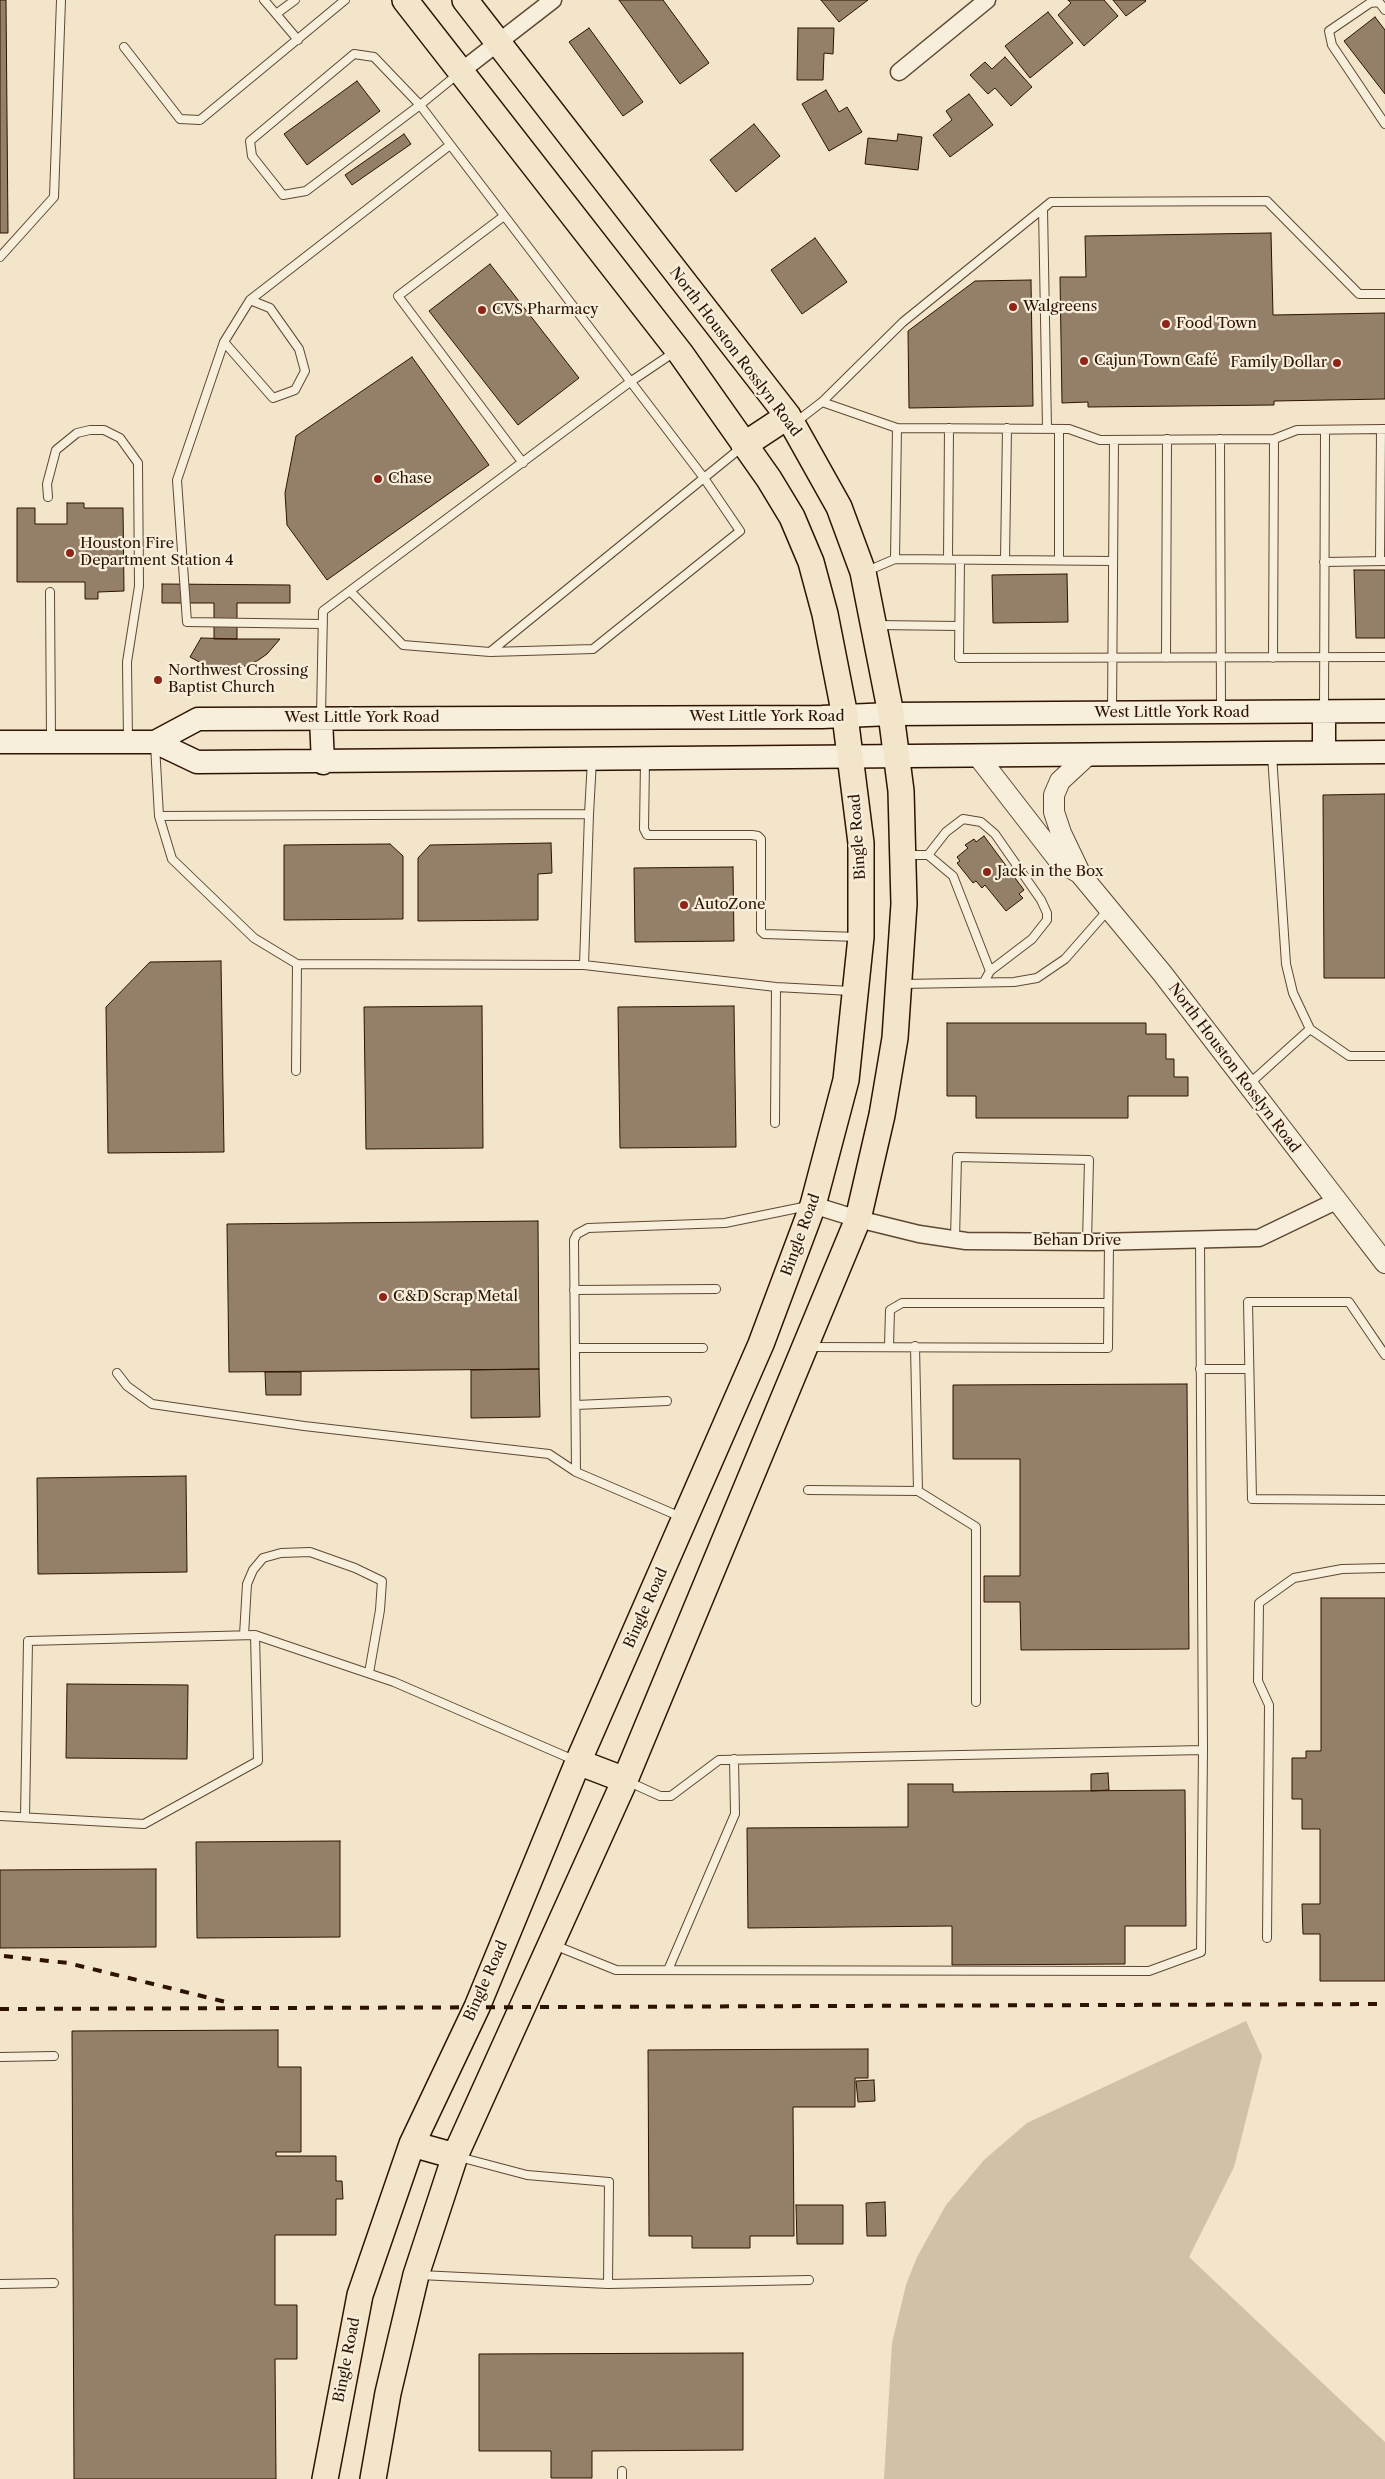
<!DOCTYPE html>
<meta charset="utf-8">
<style>
body{margin:0}
canvas{display:block;background:#f2e5c9}
</style>
<canvas width="1385" height="2479"></canvas>
<script>
const ctx = document.querySelector('canvas').getContext('2d');
ctx.lineJoin = 'round';
function fill(path, color) {
  ctx.fillStyle = color;
  ctx.fill(path, 'evenodd');
}
function shape(rows) {
  const path = new Path2D();
  for (const r of rows) {
    path.moveTo(r[0], r[1]);
    for (let i = 2; i < r.length; i += 2) path.lineTo(r[i], r[i + 1]);
  }
  return path;
}
function strokePath(path, color, width, dash) {
  ctx.strokeStyle = color;
  ctx.lineWidth = width;
  ctx.lineCap = dash ? 'butt' : 'round';
  ctx.setLineDash(dash || []);
  ctx.stroke(path);
}
function write(font, color, halo, rows, align = 'center') {
  ctx.font = font + ' "Libre Caslon Text",serif';
  ctx.lineWidth = 4.5;
  ctx.setLineDash([]);
  ctx.textBaseline = 'middle';
  ctx.strokeStyle = halo;
  ctx.fillStyle = color;
  for (const [text, x, y, turn = 0] of rows) {
    ctx.save();
    ctx.translate(x, y);
    ctx.rotate((+turn || 0) * Math.PI / 180);
    ctx.textAlign = isNaN(turn) ? turn : align;
    if (halo) ctx.strokeText(text, 0, 0);
    ctx.fillText(text, 0, 0);
    ctx.restore();
  }
}
fill(shape([
 [1246,2021,1262,2056,1234,2167,1189,2257,1385,2442,1385,2479,884,2479,892,2343,906,2285,917,2257,946,2205,984,2160,1027,2123]
]), '#d1c1a7');
const building = shape([
 [0,0,6,0,8,233,0,233,0,0],
 [619,0,663,0,709,63,680,84,619,0],
 [821,0,868,0,839,22,821,0],
 [1068,0,1104,0,1118,16,1084,46,1058,15,1071,3,1068,0],
 [1113,0,1145,0,1146,1,1126,16,1113,0],
 [1048,12,1073,43,1030,78,1005,46,1048,12],
 [1375,17,1385,30,1385,94,1344,41,1375,17],
 [589,28,643,102,623,116,569,42,589,28],
 [798,28,834,28,833,54,824,53,823,80,797,80,798,28],
 [1005,57,1032,87,1011,106,995,88,988,94,970,75,985,62,992,69,1005,57],
 [357,81,380,111,307,165,284,134,357,81],
 [826,90,839,112,847,107,862,132,829,151,802,104,826,90],
 [969,94,993,125,950,157,933,135,952,120,946,111,969,94],
 [754,124,780,156,736,192,710,160,754,124],
 [404,134,411,144,352,185,345,175,404,134],
 [898,134,922,137,918,170,865,164,868,138,897,141,898,134],
 [1271,233,1273,315,1385,313,1385,399,1274,401,1274,405,1088,407,1088,402,1062,403,1060,277,1086,277,1085,236,1271,233],
 [815,238,847,282,802,314,771,270,815,238],
 [490,264,579,378,518,425,429,311,490,264],
 [1031,280,1033,406,909,408,908,331,975,281,1031,280],
 [412,357,489,465,327,580,287,525,285,493,296,436,412,357],
 [67,503,84,503,84,508,123,508,124,591,98,592,98,599,85,599,85,582,17,582,17,508,35,508,35,524,67,524,67,503],
 [1354,570,1385,570,1385,638,1356,638,1354,570],
 [1067,574,1068,622,993,623,992,575,1067,574],
 [162,584,290,585,290,603,237,603,237,639,214,639,214,603,162,603,162,584],
 [201,638,237,639,280,639,267,654,257,661,245,666,226,669,207,666,190,657,201,638],
 [1385,794,1385,978,1324,978,1323,795,1385,794],
 [984,836,1024,890,1019,894,1023,898,1006,911,985,885,982,888,976,881,973,883,957,863,960,861,957,857,968,848,965,845,974,839,976,842,984,836],
 [551,843,552,873,538,874,538,920,418,921,418,858,430,845,551,843],
 [390,844,403,856,403,919,284,920,284,845,390,844],
 [733,867,734,941,635,942,634,868,733,867],
 [221,961,224,1152,108,1153,106,1007,150,962,221,961],
 [482,1006,483,1148,366,1149,364,1007,482,1006],
 [734,1006,736,1147,620,1148,618,1007,734,1006],
 [947,1023,1146,1023,1146,1034,1166,1034,1166,1059,1174,1059,1174,1077,1188,1077,1188,1096,1128,1096,1128,1118,976,1118,976,1096,947,1096,947,1023],
 [538,1221,539,1369,229,1372,227,1224,538,1221],
 [539,1369,540,1417,471,1418,471,1370,539,1369],
 [265,1372,301,1372,301,1395,266,1395,265,1372],
 [1187,1384,1189,1649,1021,1650,1020,1602,984,1602,984,1576,1020,1576,1020,1459,953,1459,953,1385,1187,1384],
 [186,1476,187,1572,38,1574,37,1478,186,1476],
 [1321,1598,1385,1598,1385,1981,1320,1981,1320,1934,1303,1934,1302,1904,1320,1904,1320,1829,1302,1829,1302,1799,1292,1799,1292,1758,1306,1758,1306,1751,1321,1751,1321,1598],
 [67,1684,188,1685,187,1759,66,1758,67,1684],
 [1108,1773,1109,1790,1091,1791,1091,1774,1108,1773],
 [908,1784,953,1784,953,1792,1185,1790,1186,1926,1125,1926,1125,1964,952,1965,952,1926,748,1928,747,1828,908,1827,908,1784],
 [340,1841,340,1937,197,1938,196,1842,340,1841],
 [156,1869,156,1947,0,1948,0,1870,156,1869],
 [278,2030,278,2067,301,2067,301,2152,276,2152,276,2156,336,2156,336,2181,342,2181,343,2199,336,2199,336,2235,275,2235,275,2305,297,2305,297,2359,275,2359,276,2479,74,2479,72,2031,278,2030],
 [868,2049,868,2078,855,2078,855,2107,793,2107,794,2236,750,2236,750,2248,692,2248,692,2236,649,2236,648,2050,868,2049],
 [874,2080,875,2101,858,2102,856,2081,874,2080],
 [885,2202,886,2236,867,2236,866,2203,885,2202],
 [796,2205,843,2205,843,2244,797,2244,796,2205],
 [743,2353,743,2450,592,2451,592,2478,551,2478,551,2451,479,2451,479,2354,743,2353]
]);
fill(building, '#948069');
strokePath(building, '#2e1300', 1);
const service = shape([
 [264,0,276,14,295,0],
 [1385,10,1379,2,1370,3,1329,31,1332,45,1385,124],
 [276,14,298,40],
 [124,47,180,119,200,120,345,0],
 [1043,209,1047,428],
 [504,216,398,296,523,463],
 [0,257,54,197,61,0],
 [250,300,270,308,299,349,305,371,295,390,273,398,224,342,250,300,450,145],
 [224,342,177,480,187,622,323,624],
 [822,402,897,428,1069,429,1100,440,1274,439,1297,430,1385,429],
 [796,422,822,402,903,322,1051,202,1267,201,1359,294,1385,294],
 [1059,429,1059,560],
 [1220,439,1221,711],
 [48,497,47,484,56,450,77,433,90,430,104,430,120,438,138,463,139,586,127,662,128,740],
 [895,559,897,428],
 [948,559,949,428],
 [960,560,959,658,1385,657],
 [1005,560,1007,428],
 [1380,561,1381,429],
 [1324,562,1385,561],
 [867,571,895,559,1112,561],
 [350,591,403,645,490,652,593,649,740,531,704,478,420,105,374,57,354,54,250,141,252,156,283,195,306,191,420,105,458,74],
 [50,592,51,739],
 [876,625,959,626],
 [490,652,742,447],
 [1166,658,1167,439],
 [1273,658,1274,439],
 [1324,710,1325,430],
 [1112,711,1114,440],
 [321,716,323,611,630,382,676,351],
 [155,745,159,816,172,859,254,938,297,964,584,965,776,987,851,991],
 [1272,755,1286,964,1293,993,1310,1029],
 [645,761,644,829,647,835,752,835,758,836,761,839,761,931,764,934,858,937],
 [159,816,589,814,592,760],
 [905,855,928,855,953,876,990,971,984,982],
 [928,855,946,832,963,819,981,822,995,834,1041,900,1047,913,1047,920,1032,939,990,971],
 [584,965,589,814],
 [903,984,1014,982,1037,978,1065,959,1108,910],
 [296,1071,297,964],
 [1249,1084,1310,1029,1349,1056,1385,1056],
 [775,1123,776,987],
 [955,1239,957,1157,1089,1160,1087,1242],
 [1200,1240,1203,1750],
 [574,1290,716,1289],
 [889,1346,890,1310,902,1303,1108,1303],
 [915,1346,918,1491,976,1527,976,1702],
 [809,1347,1108,1348,1109,1242],
 [575,1348,703,1348],
 [1385,1355,1349,1302,1248,1302,1252,1499,1385,1500],
 [1200,1369,1248,1369],
 [117,1373,127,1386,152,1404,304,1426,549,1454,576,1472,681,1517],
 [576,1405,667,1401],
 [576,1472,574,1240,577,1234,588,1228,725,1223,808,1206],
 [808,1490,918,1491],
 [244,1635,247,1584,253,1570,263,1558,281,1553,310,1552,355,1568,382,1581,380,1610,369,1673],
 [0,1816,144,1824,258,1761,255,1635],
 [25,1817,28,1641,255,1635,394,1682,574,1760],
 [1267,1938,1269,1705,1258,1681,1259,1603,1294,1578,1342,1569,1385,1568],
 [554,1945,616,1970,1149,1971,1201,1952,1203,1750,719,1760,671,1796,660,1796,629,1782],
 [668,1970,735,1814,734,1759],
 [0,2057,54,2056],
 [420,2275,608,2284,609,2182,527,2175,459,2157],
 [0,2284,54,2283],
 [608,2284,809,2280],
 [622,2471,622,2479]
]);
const minor = shape([
 [460,72,553,0],
 [899,72,987,0],
 [813,1205,858,1219,919,1234,966,1241,1096,1242,1259,1238,1336,1201]
]);
const tertiary = shape([
 [977,755,1060,862,1081,874],
 [1088,755,1060,781,1054,795,1054,812,1061,833,1081,875,1162,973,1385,1263]
]);
const secondary = shape([
 [1324,712,1324,752],
 [321,718,323,763],
 [0,742,155,742,197,762,1385,752],
 [155,742,198,719,822,717,891,714,1385,711]
]);
const primary = shape([
 [744,445,788,416],
 [578,1762,625,1780],
 [412,2144,455,2156],
 [325,2479,360,2295,412,2144,477,2007,578,1762,761,1344,813,1205,846,1080,861,937,861,843,845,716,825,614,811,562,792,517,769,479,681,354,405,0],
 [373,2479,388,2393,416,2275,455,2156,625,1780,858,1219,882,1115,895,1038,904,904,901,791,891,714,863,572,839,507,788,416,465,0]
]);
strokePath(service, '#5f4832', 10);
strokePath(minor, '#5f4832', 19);
strokePath(tertiary, '#5f4832', 22);
strokePath(secondary, '#2e1300', 25);
strokePath(primary, '#2e1300', 28);
strokePath(service, '#f7eedc', 8);
strokePath(minor, '#f7eedc', 16);
strokePath(tertiary, '#f7eedc', 20);
strokePath(secondary, '#f7eedc', 22);
strokePath(primary, '#f2e5c9', 25);
strokePath(shape([
 [4,1956,68,1963,230,2003],
 [0,2009,1385,2004]
]), '#2e1300', 4, [9, 9]);
for (const [x, y, r, color] of [
 [1013,307,5,"#8f2418"],
 [482,310,5,"#8f2418"],
 [1166,324,5,"#8f2418"],
 [1084,361,5,"#8f2418"],
 [1337,363,5,"#8f2418"],
 [378,479,5,"#8f2418"],
 [70,553,5,"#8f2418"],
 [158,680,5,"#8f2418"],
 [987,872,5,"#8f2418"],
 [684,905,5,"#8f2418"],
 [383,1297,5,"#8f2418"]
]) {
  const dot = new Path2D();
  dot.arc(x, y, r, 0, 2 * Math.PI);
  ctx.fillStyle = color;
  ctx.fill(dot);
  strokePath(dot, '#f7eedc', 2);
}
write('15px', '#2e1300', '#f7eedc', [
 ["Walgreens",1023,307],
 ["CVS Pharmacy",492,310],
 ["Food Town",1176,324],
 ["Cajun Town Café",1094,361],
 ["Family Dollar",1327,363,"right"],
 ["Chase",388,479],
 ["Houston Fire",80,544],
 ["Department Station 4",80,561],
 ["Northwest Crossing",168,671],
 ["Baptist Church",168,688],
 ["Jack in the Box",997,872],
 ["AutoZone",694,905],
 ["C&D Scrap Metal",393,1297]
], 'left');
write('15px', '#2e1300', '#f7eedc', [
 ["North Houston Rosslyn Road",735,352,53],
 ["West Little York Road",1172,713],
 ["West Little York Road",767,717],
 ["West Little York Road",362,718],
 ["Bingle Road",858,837,-94],
 ["North Houston Rosslyn Road",1234,1068,53],
 ["Bingle Road",801,1235,-70],
 ["Behan Drive",1077,1241],
 ["Bingle Road",646,1608,-66],
 ["Bingle Road",486,1981,-66],
 ["Bingle Road",347,2360,-79]
]);
</script>
